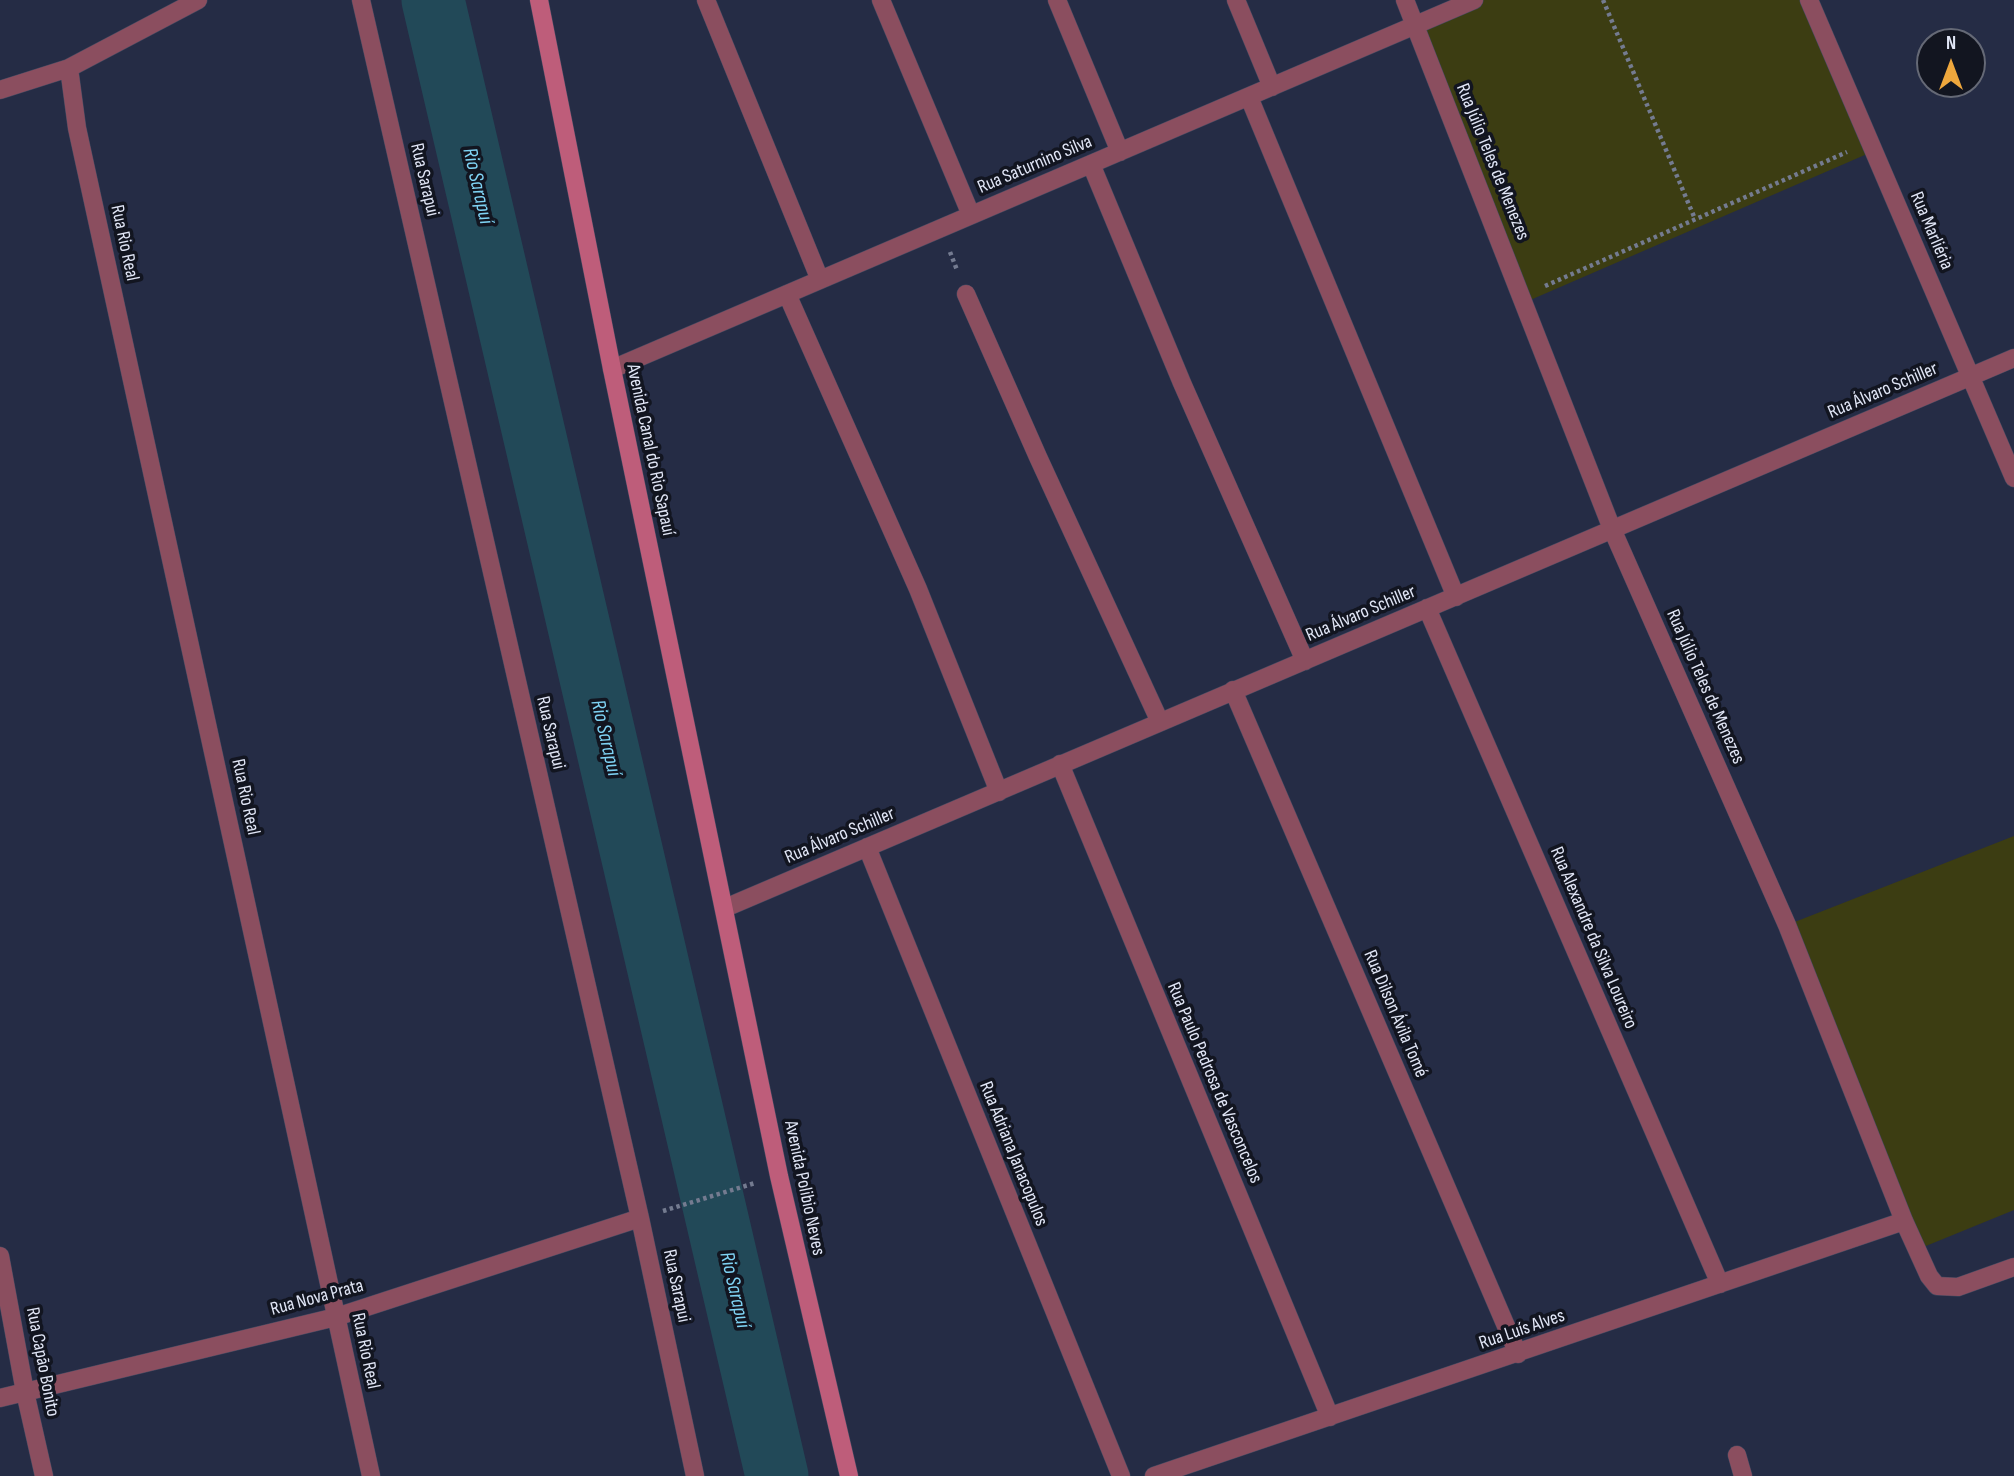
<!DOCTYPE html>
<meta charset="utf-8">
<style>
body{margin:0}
#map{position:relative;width:2014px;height:1476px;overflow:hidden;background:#252c45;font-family:"Sofia Sans Condensed",sans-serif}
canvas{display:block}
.north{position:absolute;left:1916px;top:28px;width:70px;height:70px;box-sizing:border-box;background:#121520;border:2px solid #656976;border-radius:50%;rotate:0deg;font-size:19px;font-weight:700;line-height:28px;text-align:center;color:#e1e6f6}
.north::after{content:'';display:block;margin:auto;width:24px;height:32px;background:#eea73d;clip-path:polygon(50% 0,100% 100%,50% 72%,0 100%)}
</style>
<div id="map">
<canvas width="2014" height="1476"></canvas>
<div class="north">N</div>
</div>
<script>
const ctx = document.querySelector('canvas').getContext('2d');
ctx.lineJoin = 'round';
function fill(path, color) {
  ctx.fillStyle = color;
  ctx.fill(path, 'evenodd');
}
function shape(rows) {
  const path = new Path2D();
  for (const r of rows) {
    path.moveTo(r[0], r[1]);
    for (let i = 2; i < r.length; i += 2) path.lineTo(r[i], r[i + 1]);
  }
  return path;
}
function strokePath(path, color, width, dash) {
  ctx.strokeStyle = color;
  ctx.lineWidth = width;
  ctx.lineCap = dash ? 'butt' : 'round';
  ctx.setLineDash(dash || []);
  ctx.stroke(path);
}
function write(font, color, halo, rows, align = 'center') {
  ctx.font = font + ' "Sofia Sans Condensed",sans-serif';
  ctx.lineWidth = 7;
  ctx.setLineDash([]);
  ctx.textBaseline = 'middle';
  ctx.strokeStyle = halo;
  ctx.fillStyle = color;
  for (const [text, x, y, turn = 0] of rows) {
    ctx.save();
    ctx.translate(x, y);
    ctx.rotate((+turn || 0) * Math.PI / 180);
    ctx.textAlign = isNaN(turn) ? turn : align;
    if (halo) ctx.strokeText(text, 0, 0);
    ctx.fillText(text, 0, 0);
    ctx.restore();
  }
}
fill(shape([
 [1465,0,1809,0,1874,151,1528,301,1416,22],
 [2014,836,2014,1210,1921,1248,1787,925]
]), '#3c3d12');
strokePath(shape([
 [433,0,777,1476]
]), '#224958', 63);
const lane = shape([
 [1737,1455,1743,1476]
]);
const street = shape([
 [361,0,640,1218,695,1476],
 [706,0,820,280],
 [881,0,971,215],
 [1057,0,1120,152],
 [1236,0,1272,87],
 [1405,0,1612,529,1787,925,1904,1221,1929,1276,1937,1286,1958,1287,2014,1267],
 [1809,0,2014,478],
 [69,68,77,128,371,1476],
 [0,90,69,68,198,0],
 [1249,97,1456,597],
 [1091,164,1182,383,1305,661],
 [787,294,918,589,999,792],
 [966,294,1038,457,1160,722],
 [612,369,1474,0],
 [1427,608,1720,1284],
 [1233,690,1518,1354],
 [1060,764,1330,1417],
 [867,847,1121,1476],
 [725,908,2014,358],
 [0,1256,25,1392,44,1476],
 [0,1398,336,1317,640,1218],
 [1154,1476,1904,1221]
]);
const secondary = shape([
 [539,0,612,369,779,1176,849,1476]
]);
strokePath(lane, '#434a61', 19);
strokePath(street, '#434a61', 19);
strokePath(secondary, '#434a61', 19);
strokePath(shape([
 [1603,0,1695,219],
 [950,252,957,270],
 [1545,286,1847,152],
 [663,1211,755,1183]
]), '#747b90', 4.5, [3.5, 3.5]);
strokePath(lane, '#8b4e5f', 18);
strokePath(street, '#8b4e5f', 18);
strokePath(secondary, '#be5d7a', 18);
write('19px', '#e1e6f6', '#121520', [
 ["Rua Júlio Teles de Menezes",1492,162,68],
 ["Rua Saturnino Silva",1035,165,-23],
 ["Rua Sarapui",424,180,77],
 ["Rua Marliéria",1931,231,67],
 ["Rua Rio Real",124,243,78],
 ["Rua Álvaro Schiller",1883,391,-23],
 ["Avenida Canal do Rio Sapauí",650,450,78],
 ["Rua Álvaro Schiller",1361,614,-23],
 ["Rua Júlio Teles de Menezes",1705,687,66],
 ["Rua Sarapui",550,733,77],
 ["Rua Rio Real",245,797,78],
 ["Rua Álvaro Schiller",840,836,-23],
 ["Rua Alexandre da Silva Loureiro",1593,938,67],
 ["Rua Dilson Ávila Tomé",1395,1014,67],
 ["Rua Paulo Pedrosa de Vasconcelos",1214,1083,67],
 ["Rua Adriana Janacopulos",1013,1154,68],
 ["Avenida Polibio Neves",804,1188,78],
 ["Rua Sarapui",676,1286,78],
 ["Rua Nova Prata",317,1298,-15],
 ["Rua Luís Alves",1522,1330,-19],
 ["Rua Rio Real",365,1351,78],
 ["Rua Capão Bonito",42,1362,79]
]);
write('italic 21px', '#7fd3f4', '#121520', [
 ["Rio Sarapuí",477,186,77],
 ["Rio Sarapuí",605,738,77],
 ["Rio Sarapuí",734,1290,77]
]);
</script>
